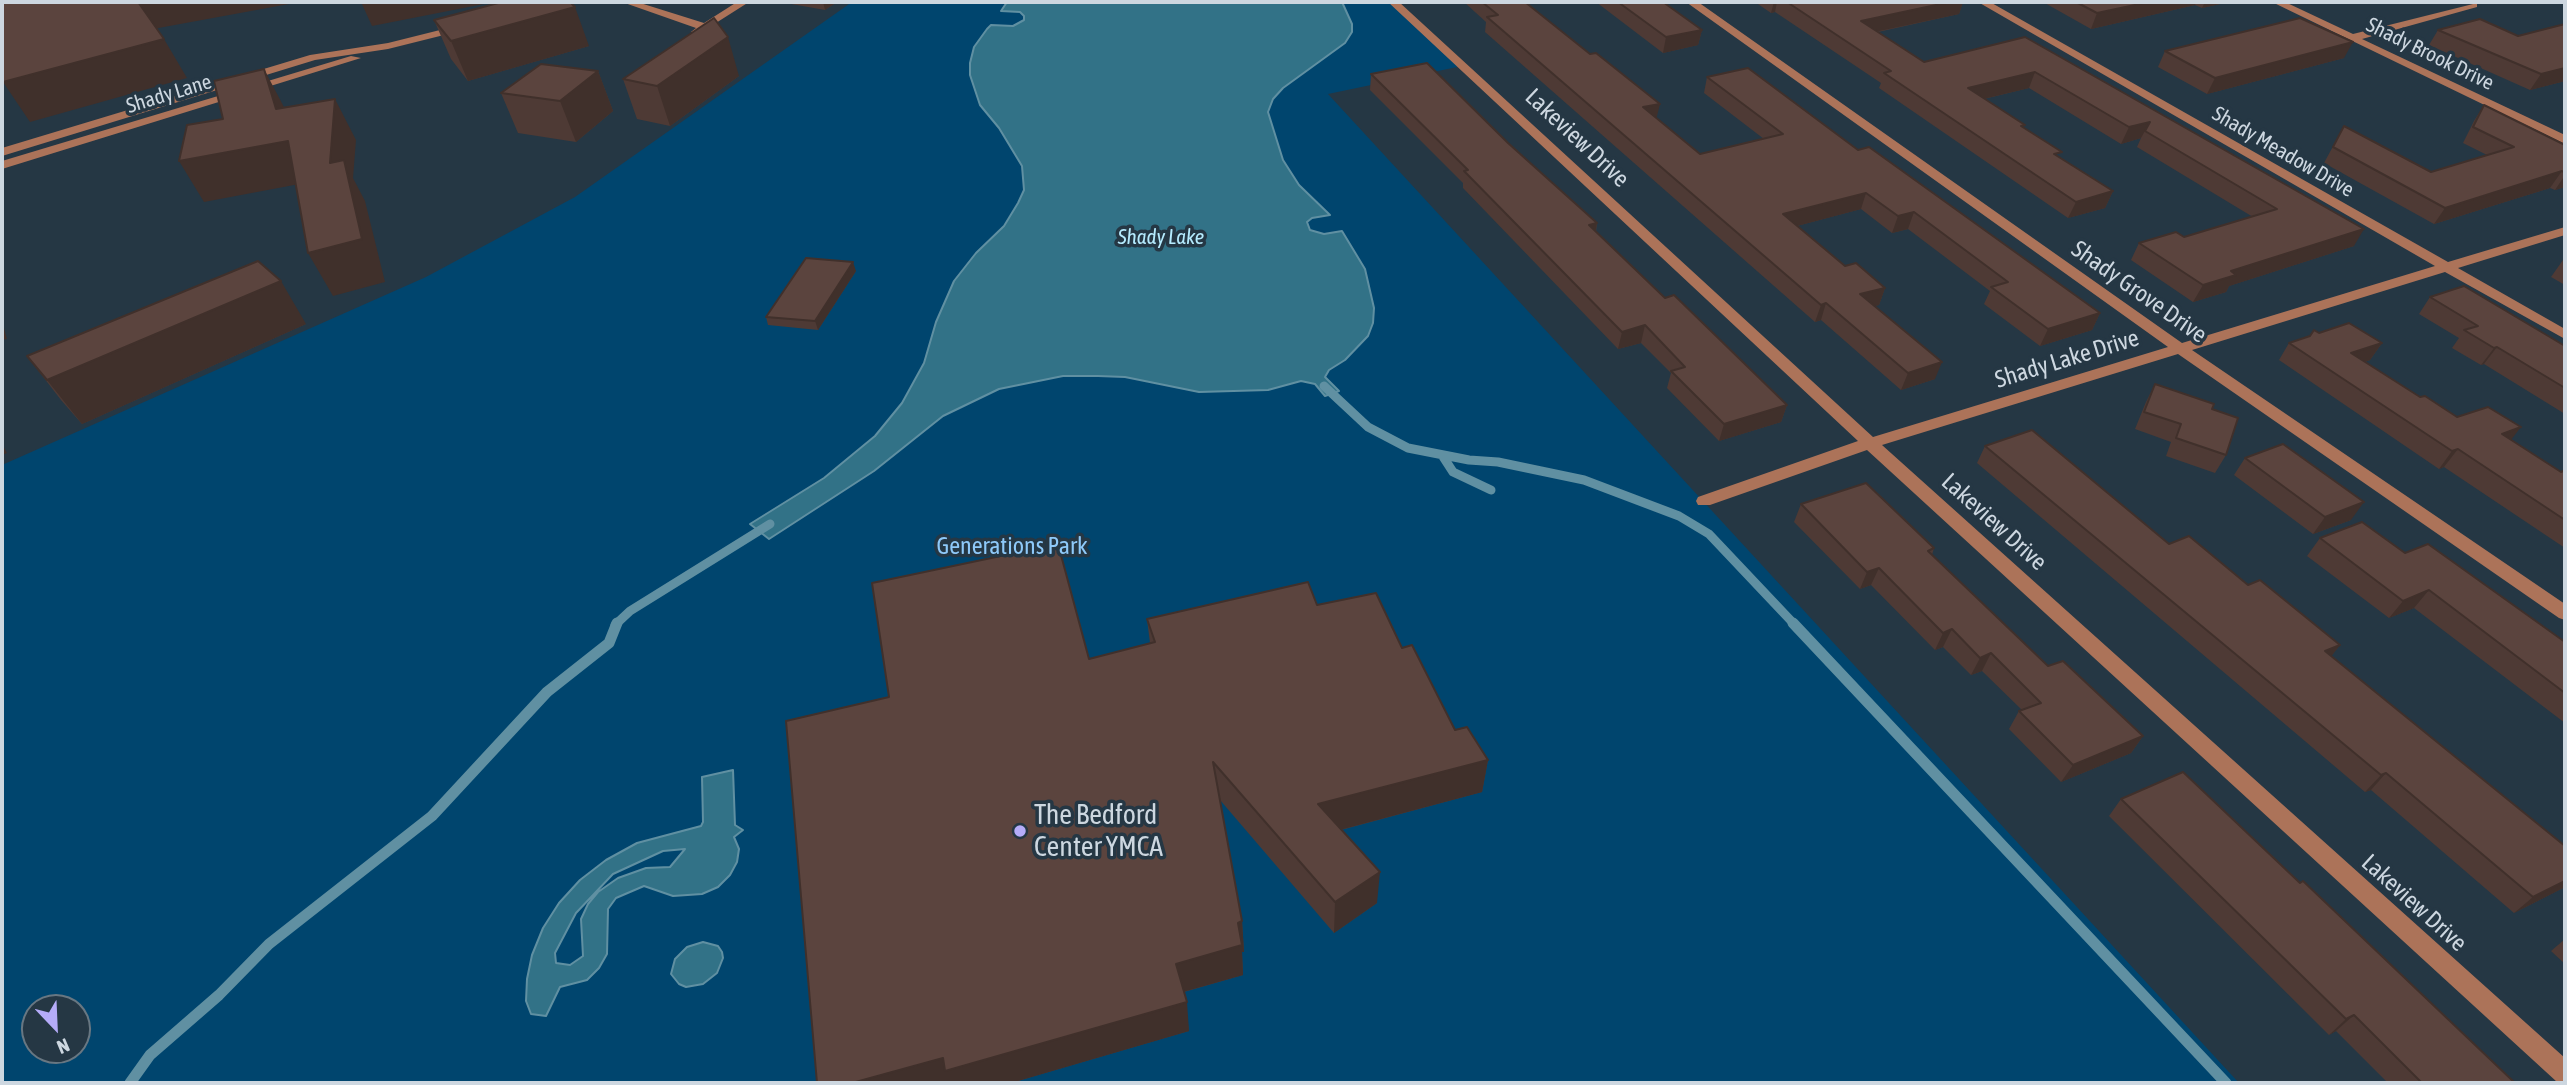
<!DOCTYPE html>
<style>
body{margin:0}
#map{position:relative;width:2567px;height:1085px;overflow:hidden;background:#253744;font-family:"Asap Condensed",sans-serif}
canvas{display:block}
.frame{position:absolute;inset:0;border:4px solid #cdd7e0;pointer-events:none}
.north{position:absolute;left:21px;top:994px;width:70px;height:70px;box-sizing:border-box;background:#253744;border:2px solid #687782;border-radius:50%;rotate:157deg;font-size:19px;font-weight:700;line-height:28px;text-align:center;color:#cdd7e0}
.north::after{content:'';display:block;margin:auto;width:24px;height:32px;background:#b5acf9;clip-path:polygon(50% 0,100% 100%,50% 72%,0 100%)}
</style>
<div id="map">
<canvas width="2567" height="1085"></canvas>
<div class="frame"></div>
<div class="north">N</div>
</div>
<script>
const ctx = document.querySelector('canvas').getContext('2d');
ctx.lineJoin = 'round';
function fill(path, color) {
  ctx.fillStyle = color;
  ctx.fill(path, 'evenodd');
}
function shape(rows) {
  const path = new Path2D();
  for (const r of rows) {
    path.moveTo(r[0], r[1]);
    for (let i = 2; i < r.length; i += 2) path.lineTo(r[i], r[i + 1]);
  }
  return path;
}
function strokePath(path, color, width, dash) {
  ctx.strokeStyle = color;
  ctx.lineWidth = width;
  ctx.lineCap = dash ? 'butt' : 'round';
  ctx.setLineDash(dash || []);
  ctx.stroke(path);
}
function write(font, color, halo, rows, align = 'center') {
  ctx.font = font + ' "Asap Condensed",sans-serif';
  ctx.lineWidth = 7;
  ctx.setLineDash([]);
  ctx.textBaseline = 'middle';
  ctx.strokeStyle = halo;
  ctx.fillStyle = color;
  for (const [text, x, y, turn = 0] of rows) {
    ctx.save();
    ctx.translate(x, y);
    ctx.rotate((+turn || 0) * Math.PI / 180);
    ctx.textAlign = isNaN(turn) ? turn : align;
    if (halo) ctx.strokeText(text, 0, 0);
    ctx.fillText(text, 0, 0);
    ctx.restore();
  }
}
fill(shape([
 [852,2,1393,2,1462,66,1328,94,2239,1083,2,1083,2,465,426,277,575,197],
 [35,1008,77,1008,77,1050,35,1050]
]), '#00456e');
const water = shape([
 [1007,2,1342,2,1352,24,1352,32,1345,43,1283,88,1273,99,1268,112,1283,160,1299,185,1330,215,1312,218,1307,222,1310,230,1324,234,1342,231,1365,269,1374,308,1373,323,1368,336,1345,360,1329,370,1325,377,1339,391,1325,396,1315,384,1301,381,1268,390,1199,392,1125,377,1098,376,1063,376,999,389,943,416,874,471,769,539,750,524,824,478,875,436,902,403,924,363,936,322,954,281,976,253,1004,226,1018,203,1024,190,1022,166,999,128,980,105,970,75,970,63,974,47,987,29,991,25,1013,26,1024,20,1024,16,1020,12,1001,11,1007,2],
 [733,770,735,825,743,830,734,837,739,849,737,862,730,875,718,887,702,894,673,896,644,886,616,898,608,909,607,954,599,968,587,980,560,987,546,1016,531,1014,526,1001,527,979,532,955,543,928,559,903,580,880,606,860,637,843,701,826,703,822,702,777,733,770],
 [685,849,670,867,646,868,618,878,598,892,588,904,581,919,583,956,570,965,556,963,555,953,576,913,613,874,663,851,685,849],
 [703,942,718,946,722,952,723,958,717,973,703,984,686,987,679,984,671,974,675,959,687,947,703,942]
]);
fill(water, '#327287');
strokePath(water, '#6090a2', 2);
strokePath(shape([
 [1324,386,1368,427,1408,448,1469,460,1498,462,1584,480,1679,516,1709,534,1795,625],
 [1442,455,1453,472,1491,490],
 [615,625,630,611,770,524]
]), '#6090a2', 9);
strokePath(shape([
 [1793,623,2226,1083],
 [130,1083,150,1055,219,995,269,944,432,816,547,692,609,643,617,623]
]), '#6090a2', 11);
fill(shape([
 [622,2,637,2,704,23,737,2,749,2,697,35,691,32,696,28,622,2],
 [1388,2,1399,2,1873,437,2168,347,1686,2,1698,2,2182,343,2435,266,1978,2,1990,2,2448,262,2565,227,2565,235,2458,268,2565,329,2565,339,2445,272,2192,350,2565,604,2565,620,2559,618,2178,354,1882,445,2565,1058,2565,1083,2557,1082,1867,450,1710,505,1698,505,1696,501,1698,497,1858,441,1388,2],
 [2272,2,2285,2,2353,34,2477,3,2477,7,2362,39,2565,135,2565,144,2272,2],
 [460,25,464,26,464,30,388,49,315,60,2,156,2,148,310,55,388,43,460,25],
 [351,56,361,58,2,169,2,161,351,56]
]), '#ac7359');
fill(shape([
 [780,2,837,2,825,10],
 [1464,2,1525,2,1657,118,1700,154,1764,139,1704,93,1707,77,1858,150,2100,313,2092,330,2040,346,1984,304,1990,291,1908,229,1892,233,1861,209,1797,226,1845,266,1885,288,1879,305,1874,306,1935,379,1901,390,1821,320,1815,322,1485,32,1486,22],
 [1596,2,1663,2,1702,30,1698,45,1663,53],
 [1755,2,1963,2,1959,14,1878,32,1924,62,2025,37,2354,246,2229,286,2226,292,2193,302,2131,260,2139,243,2184,237,2253,217,2137,147,2141,138,2121,144,2029,88,1984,99,2024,128,2059,157,2113,191,2105,208,2068,218,1879,88,1881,83,1775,12,1771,13],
 [2043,2,2229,2,2202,8,2195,5,2091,29],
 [434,20,589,46,468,81,451,59],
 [2438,30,2565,81,2530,90,2429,45],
 [2165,51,2344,58,2207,94,2158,67],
 [598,71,613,111,576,142,518,133,501,93],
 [1371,74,1508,143,1597,223,1596,232,1665,298,1787,405,1781,422,1719,441,1667,388,1671,373,1641,343,1618,349,1463,188,1463,183,1370,90],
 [739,76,670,126,637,119,623,79],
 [2484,105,2565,145,2565,187,2555,190,2550,188,2434,224,2324,163,2344,126,2431,172,2487,155,2463,143,2474,121],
 [2563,260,2565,260,2565,285,2551,277],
 [856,271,818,330,768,325,766,317],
 [2430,297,2565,346,2565,414,2484,364,2481,365,2452,348,2459,338,2419,314],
 [306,324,82,424,61,400,27,356],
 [2319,333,2382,343,2370,360,2365,362,2420,397,2457,417,2511,440,2561,472,2565,470,2565,548,2444,467,2439,469,2279,360,2289,343],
 [2155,384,2212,409,2226,455,2215,473,2166,456,2171,442,2135,429,2146,402],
 [1985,446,2169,544,2248,585,2340,645,2331,656,2565,846,2565,887,2514,913,2371,790,2365,792,1977,463],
 [2245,458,2351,520,2313,534,2234,475],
 [1801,504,1934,548,1932,555,2048,666,2143,736,2131,753,2061,782,2009,729,2019,711,2022,710,1982,671,1971,675,1943,647,1935,650,1871,585,1860,589,1794,522],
 [2320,538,2405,553,2565,642,2565,723,2414,608,2389,618,2307,556],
 [1317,605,1402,648,1455,730,1488,760,1482,792,1341,830,1377,903,1334,933,1220,800,1242,921,1244,952,1242,952,1243,975,1184,992,1189,1031,1011,1083,817,1083,1089,659,1150,643,1147,619],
 [2121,799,2300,883,2515,1083,2388,1083,2336,1031,2329,1035,2109,816],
 [2565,939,2565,964,2551,951]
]), '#4e3a35');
fill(shape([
 [137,2,300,2,153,29],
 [361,2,494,2,372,26],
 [823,2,837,2,825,10],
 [1774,2,1777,2,1775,12,1771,13],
 [1950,2,1963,2,1959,14,1856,36,1861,21],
 [2149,2,2197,2,2195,5,2091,29,2097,13],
 [2205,2,2229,2,2202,8],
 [575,7,589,46,468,81,451,41],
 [1702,30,1698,45,1663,53,1666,37],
 [728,37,739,76,670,126,657,86],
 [164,39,187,78,30,122,3,82],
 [2353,42,2344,58,2207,94,2215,78],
 [2565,68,2565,81,2530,90,2541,74],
 [264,69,285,109,276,109],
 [598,71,613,111,576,142,560,101],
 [2035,72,2029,88,1962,104,1968,88],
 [335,99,356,140,353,178,365,201,385,282,333,296,308,253,330,163],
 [1660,104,1656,120,1643,107],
 [2150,122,2141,138,2121,144,2129,127],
 [288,141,310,182,204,202,179,161],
 [2562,171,2550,188,2434,224,2445,208],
 [2565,175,2565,187,2555,190],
 [2113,191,2105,208,2068,218,2076,202],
 [1866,193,1861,209,1778,231,1783,214],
 [1914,212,1908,229,1892,233,1898,216],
 [1597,223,1594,240,1589,225],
 [2364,229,2354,246,2229,286,2226,292,2193,302,2203,285,2231,271],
 [853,262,856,271,818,330,815,321],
 [281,281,306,324,82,424,47,380],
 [1885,288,1879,305,1854,312,1860,294],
 [1826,303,1821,320,1815,322,1821,305],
 [2100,313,2092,330,2040,346,2048,329],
 [2,321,7,339,2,340],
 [1645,325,1641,343,1618,349,1622,332],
 [2382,343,2370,360,2340,371,2351,353],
 [2497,347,2484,364,2481,365,2494,348],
 [1942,362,1935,379,1901,390,1908,373],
 [1787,405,1781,422,1719,441,1724,424],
 [2521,427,2507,445,2502,434],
 [2,444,7,453,2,455],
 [2458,449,2444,467,2439,469,2452,451],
 [2364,502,2351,520,2313,534,2325,517],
 [1879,568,1871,585,1860,589,1867,572],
 [2429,590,2414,608,2389,618,2403,601],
 [1952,629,1943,647,1935,650,1943,633],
 [2340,645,2327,662,2325,651],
 [1991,653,1982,671,1971,675,1980,658],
 [2143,736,2131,753,2061,782,2073,765],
 [1488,760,1482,792,1317,836,1318,804],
 [2386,773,2371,790,2365,792,2381,775],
 [1380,872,1377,903,1334,933,1335,902],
 [2565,881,2565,887,2514,913,2533,897],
 [1242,921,1244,952,1242,952,1243,975,1179,993,1176,964,1238,923],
 [1187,1002,1189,1031,1011,1083,852,1083,943,1058],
 [2354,1015,2336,1031,2329,1035,2346,1019]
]), '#40302b');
const building = shape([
 [2,2,138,2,164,39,3,82,2,80,2,2],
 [502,2,570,2,575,7,451,41,434,20,502,2],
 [1482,2,1525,2,1590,54,1596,53,1660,104,1643,107,1700,154,1783,134,1707,77,1748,68,1858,150,1869,147,2100,313,2048,329,1991,287,2008,282,1914,212,1898,216,1866,193,1783,214,1845,266,1856,263,1885,288,1860,294,1942,362,1908,373,1826,303,1821,305,1487,17,1498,15,1482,2],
 [1618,2,1663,2,1702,30,1666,37,1618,2],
 [1787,2,1950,2,1861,21,1924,62,2025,37,2364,229,2231,271,2236,275,2203,285,2139,243,2176,232,2184,237,2277,209,2145,131,2150,122,2129,127,2035,72,1968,88,2025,125,2021,126,2062,152,2054,154,2113,191,2076,202,1884,73,1891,71,1787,2],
 [2076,2,2149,2,2097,13,2076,2],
 [714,18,728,37,657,86,623,79,714,18],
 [2300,18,2353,42,2215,78,2165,51,2300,18],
 [2480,19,2518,36,2565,24,2565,68,2541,74,2438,30,2480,19],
 [1427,63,1508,143,1597,223,1589,225,1665,298,1674,295,1787,405,1724,424,1671,371,1685,367,1645,325,1622,332,1464,171,1468,170,1371,74,1427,63],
 [541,64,598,71,560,101,501,93,541,64],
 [264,69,276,109,335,99,330,163,344,160,362,239,308,253,288,141,179,161,187,125,223,119,214,81,264,69],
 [2484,105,2565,145,2565,173,2562,171,2445,208,2333,147,2344,126,2431,172,2514,147,2473,127,2484,105],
 [806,258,853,262,815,321,766,317,806,258],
 [258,261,281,281,47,380,27,356,258,261],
 [2464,286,2565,346,2565,388,2497,347,2494,348,2464,330,2478,326,2430,297,2464,286],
 [2349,323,2382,343,2351,353,2420,397,2425,396,2457,417,2488,407,2521,427,2502,434,2561,472,2565,470,2565,520,2458,449,2452,451,2289,343,2310,336,2314,330,2319,333,2349,323],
 [2155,384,2214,404,2212,409,2238,418,2226,455,2176,438,2181,424,2144,412,2155,384],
 [2032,430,2169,544,2189,536,2248,585,2260,580,2340,645,2325,651,2565,846,2565,881,2533,897,2386,773,2381,775,1985,446,2032,430],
 [2283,444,2364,502,2325,517,2245,458,2283,444],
 [1866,483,1934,548,1928,551,2048,666,2063,661,2143,736,2073,765,2019,711,2041,703,1991,653,1980,658,1952,629,1943,633,1879,568,1867,572,1801,504,1866,483],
 [2362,522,2405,553,2428,544,2565,642,2565,693,2429,590,2403,601,2320,538,2362,522],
 [1058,544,1089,659,1155,642,1147,619,1308,582,1317,605,1376,593,1402,648,1412,645,1455,730,1467,727,1488,760,1318,804,1380,872,1335,902,1213,762,1242,921,1238,923,1242,945,1176,964,1187,1002,945,1071,943,1058,852,1083,817,1083,786,721,889,697,872,583,1058,544],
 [2183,772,2300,883,2303,881,2515,1083,2422,1083,2354,1015,2346,1019,2121,799,2183,772]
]);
fill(building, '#5b443e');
strokePath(building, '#40302b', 2);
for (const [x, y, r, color] of [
 [1020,831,7,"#b5acf9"]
]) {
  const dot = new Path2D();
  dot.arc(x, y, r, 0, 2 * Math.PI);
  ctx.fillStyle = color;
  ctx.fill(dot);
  strokePath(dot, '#253744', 2.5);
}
write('21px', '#cdd7e0', '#253744', [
 ["Shady Brook Drive",2430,54,26],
 ["Shady Lane",169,94,-17],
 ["Shady Meadow Drive",2283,152,30]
]);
write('italic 21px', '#b5ebfe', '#253744', [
 ["Shady Lake",1161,237]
]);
write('24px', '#cdd7e0', '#253744', [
 ["Lakeview Drive",1577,138,43],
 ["Shady Grove Drive",2139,292,35],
 ["Shady Lake Drive",2067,359,-17],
 ["Lakeview Drive",1994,522,42],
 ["Lakeview Drive",2414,903,42]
]);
write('24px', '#8ec9f9', '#253744', [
 ["Generations Park",1012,546]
]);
write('28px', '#cdd7e0', '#253744', [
 ["The Bedford",1034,815],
 ["Center YMCA",1034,847]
], 'left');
</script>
